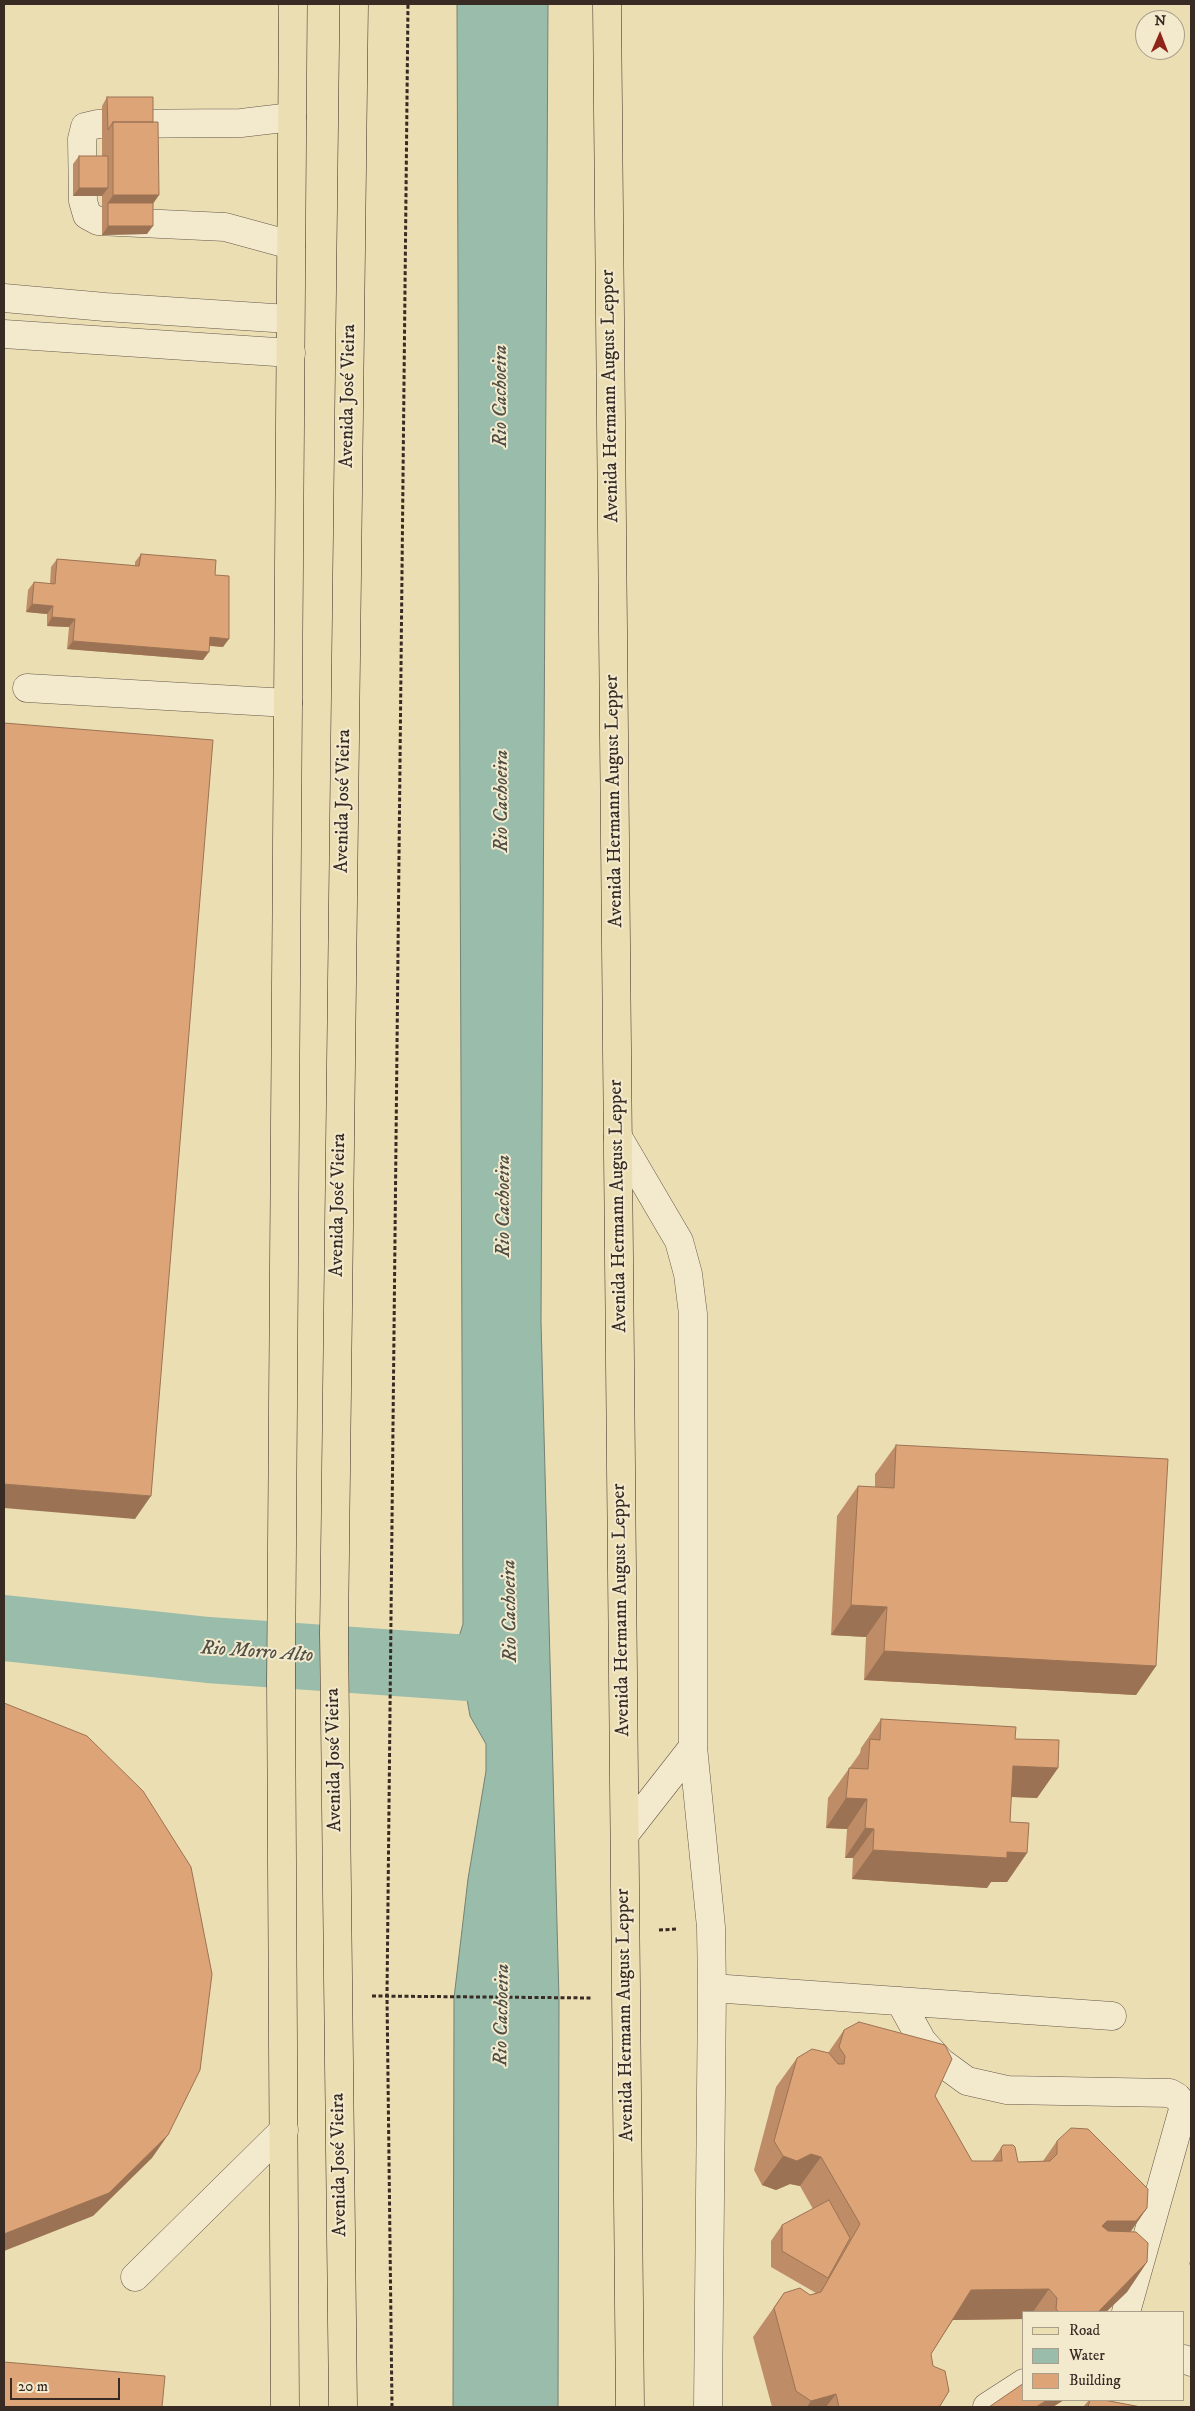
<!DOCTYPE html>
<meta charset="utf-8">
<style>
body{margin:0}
#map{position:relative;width:1195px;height:2411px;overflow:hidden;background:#ecdeb3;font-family:"IM FELL DW Pica",serif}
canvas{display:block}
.frame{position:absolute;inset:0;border:5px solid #372b24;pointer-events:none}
.legend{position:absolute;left:1022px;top:2311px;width:162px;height:90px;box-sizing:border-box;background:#f3eace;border:1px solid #a89e8a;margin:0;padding:6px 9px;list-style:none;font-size:15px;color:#372b24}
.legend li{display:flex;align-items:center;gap:10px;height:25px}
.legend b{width:25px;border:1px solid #a89e8a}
.north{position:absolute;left:1135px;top:10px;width:50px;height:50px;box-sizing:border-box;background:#f3eace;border:1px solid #a89e8a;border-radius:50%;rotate:1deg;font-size:14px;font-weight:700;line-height:20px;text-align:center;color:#372b24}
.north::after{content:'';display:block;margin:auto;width:18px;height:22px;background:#8f2418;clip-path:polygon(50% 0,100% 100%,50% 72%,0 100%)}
.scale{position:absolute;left:10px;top:2378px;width:110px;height:22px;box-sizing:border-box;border:2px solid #372b24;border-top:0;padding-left:6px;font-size:15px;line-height:18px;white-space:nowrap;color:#372b24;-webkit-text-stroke:4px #f3eace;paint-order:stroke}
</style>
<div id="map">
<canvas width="1195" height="2411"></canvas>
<div class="frame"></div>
<ul class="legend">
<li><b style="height:6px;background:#ecdeb3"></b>Road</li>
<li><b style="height:14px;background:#99bcab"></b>Water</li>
<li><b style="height:14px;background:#dda478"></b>Building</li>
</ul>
<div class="north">N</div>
<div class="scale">20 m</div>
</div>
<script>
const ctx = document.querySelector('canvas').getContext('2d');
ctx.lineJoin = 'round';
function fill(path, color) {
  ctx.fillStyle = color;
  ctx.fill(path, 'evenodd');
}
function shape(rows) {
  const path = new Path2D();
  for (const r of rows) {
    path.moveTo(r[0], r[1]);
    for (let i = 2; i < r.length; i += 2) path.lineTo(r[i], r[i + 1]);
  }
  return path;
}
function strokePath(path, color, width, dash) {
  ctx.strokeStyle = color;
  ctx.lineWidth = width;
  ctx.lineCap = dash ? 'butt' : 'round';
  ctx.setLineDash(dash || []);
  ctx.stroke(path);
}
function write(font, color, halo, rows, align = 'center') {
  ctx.font = font + ' "IM FELL DW Pica",serif';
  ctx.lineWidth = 4;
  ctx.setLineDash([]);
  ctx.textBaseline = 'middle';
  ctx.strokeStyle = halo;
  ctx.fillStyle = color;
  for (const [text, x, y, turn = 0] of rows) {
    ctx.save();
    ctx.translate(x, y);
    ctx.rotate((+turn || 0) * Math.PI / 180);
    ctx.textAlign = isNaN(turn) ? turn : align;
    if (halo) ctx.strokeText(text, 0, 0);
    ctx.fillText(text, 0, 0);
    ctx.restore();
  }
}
const water = shape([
 [457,4,548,4,541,1321,559,1999,558,2407,453,2407,454,1998,468,1879,486,1771,486,1744,470,1716,457,1643,463,1624,457,4]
]);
fill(water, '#99bcab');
strokePath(water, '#728275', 1);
strokePath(shape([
 [4,1628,208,1650,512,1671]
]), '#99bcab', 66);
const minor = shape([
 [291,245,225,227,98,221,87,215,83,201,82,139,85,127,98,124,241,123,292,117],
 [4,298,105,307,289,319],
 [4,334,291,353],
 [27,688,288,703],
 [618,1137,679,1241,688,1274,693,1314,693,1747,711,1927,712,1988,708,2407],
 [625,1834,693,1747],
 [712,1988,1112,2016],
 [900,2001,922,2041,941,2062,967,2081,1007,2090,1170,2093,1177,2097,1184,2106,1126,2312],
 [135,2277,284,2130],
 [1184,2359,1191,2362],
 [987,2407,1024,2383]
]);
const major = shape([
 [607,4,630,2407],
 [285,2407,281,1681,293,4],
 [343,2407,334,1633,354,4]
]);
strokePath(minor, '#645848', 29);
strokePath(major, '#372b24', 29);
strokePath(shape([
 [659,1930,678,1929],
 [372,1996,593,1998],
 [392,2407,387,1996,408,4]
]), '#372b24', 3, [4, 2.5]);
strokePath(minor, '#f3eace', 28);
strokePath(major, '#ecdeb3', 28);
fill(shape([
 [107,97,153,122,159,195,153,203,147,234,102,235,102,196,73,196,73,164,79,156,102,156,102,106],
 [141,554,215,575,223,647,209,646,203,660,67,649,69,627,47,626,47,614,26,612,28,590,34,582,50,584,51,567,57,559,135,566,135,562],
 [896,1445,1156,1666,1136,1695,864,1680,866,1637,831,1635,837,1516,858,1486,875,1487,875,1474],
 [881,1719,1015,1739,1058,1768,1037,1798,1011,1797,1010,1822,1027,1853,1007,1882,991,1882,987,1888,852,1879,853,1858,845,1858,847,1829,826,1828,828,1798,860,1753,861,1748],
 [844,2030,935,2096,972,2161,992,2161,1003,2145,1018,2162,1043,2161,1057,2141,1147,2208,1130,2232,1147,2262,1127,2292,1106,2312,1024,2312,1024,2319,953,2320,931,2354,933,2366,949,2391,939,2407,772,2407,753,2337,784,2293,810,2295,816,2293,771,2267,771,2241,782,2225,813,2209,800,2186,790,2184,776,2190,762,2185,754,2170,776,2087,797,2058,828,2053],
 [1191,2259,1191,2266,1189,2264],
 [1089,2400,1104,2400,1141,2407,1083,2407]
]), '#be8d67');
fill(shape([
 [79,188,108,188,102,196,73,196],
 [113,195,159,195,148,211,108,203],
 [108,226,153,226,147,234,102,235],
 [32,604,53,606,47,614,26,612],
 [52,617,75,619,69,627,47,626],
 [210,637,229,639,223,647,204,645],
 [73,641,209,652,203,660,67,649],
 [4,1484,151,1496,135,1519,4,1508],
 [851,1605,887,1607,866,1637,831,1635],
 [884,1651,1156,1666,1136,1695,864,1680],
 [1013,1766,1058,1768,1037,1798,992,1796],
 [846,1798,867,1799,847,1829,826,1828],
 [865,1828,874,1829,853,1858,845,1858],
 [873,1850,1007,1852,1027,1853,1007,1882,991,1882,987,1888,852,1879],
 [168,2135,152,2158,93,2216,4,2251,4,2234],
 [811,2154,821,2157,800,2186,790,2184,776,2190,762,2185,783,2156],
 [1147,2208,1127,2237,1115,2250,1102,2226,1107,2221],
 [1147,2262,1127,2292,1106,2312,1098,2312],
 [1049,2289,1033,2312,1024,2312,1024,2319,951,2320,971,2290],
 [836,2394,826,2407,807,2407,811,2401],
 [1047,2400,1064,2400,1053,2407,1036,2407]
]), '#9b7354');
const building = shape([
 [107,97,153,97,153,122,113,122,108,130,107,97],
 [113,122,158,122,159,195,113,195,113,122],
 [79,156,108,156,108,188,79,188,79,156],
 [108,203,153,203,153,226,108,226,108,203],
 [141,554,216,560,215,575,229,576,229,639,210,637,209,652,73,641,75,619,52,617,53,606,32,604,34,582,55,584,57,559,139,566,141,554],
 [4,723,213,740,151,1496,4,1484,4,723],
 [896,1445,1168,1459,1156,1666,884,1651,887,1607,851,1605,858,1486,894,1488,896,1445],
 [4,1703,87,1736,143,1791,191,1867,212,1974,200,2070,168,2135,109,2193,4,2234,4,1703],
 [881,1719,1016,1727,1015,1739,1059,1740,1058,1768,1013,1766,1010,1822,1029,1823,1027,1853,1007,1852,1007,1858,873,1850,874,1829,865,1828,867,1799,846,1798,849,1768,868,1769,870,1739,880,1740,881,1719],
 [859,2022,945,2045,952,2059,935,2096,972,2161,1002,2161,1001,2148,1003,2145,1013,2145,1015,2147,1018,2162,1050,2161,1057,2154,1057,2141,1071,2128,1088,2129,1148,2189,1147,2208,1136,2221,1107,2221,1102,2226,1108,2231,1136,2232,1148,2243,1147,2262,1098,2312,1059,2312,1056,2309,1057,2298,1049,2289,971,2290,931,2354,933,2366,945,2371,949,2391,940,2406,935,2407,839,2407,836,2394,811,2401,796,2391,774,2308,784,2293,800,2288,810,2295,821,2292,860,2224,821,2157,811,2154,797,2161,783,2156,774,2141,797,2058,812,2049,829,2053,838,2064,844,2064,845,2056,839,2047,844,2030,859,2022],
 [829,2200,850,2238,828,2278,782,2251,782,2225,829,2200],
 [4,2362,165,2376,162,2407,4,2407,4,2362],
 [1024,2383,1024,2400,1047,2400,1036,2407,989,2407,1024,2383],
 [1090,2400,1104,2400,1141,2407,1088,2407,1090,2400]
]);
fill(building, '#dda478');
strokePath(building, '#9b7354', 1);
write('19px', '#372b24', '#f3eace', [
 ["Avenida José Vieira",349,396,-89],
 ["Avenida Hermann August Lepper",611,396,-91],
 ["Avenida José Vieira",344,801,-89],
 ["Avenida Hermann August Lepper",615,801,-91],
 ["Avenida José Vieira",339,1205,-89],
 ["Avenida Hermann August Lepper",619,1206,-91],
 ["Avenida Hermann August Lepper",622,1610,-91],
 ["Avenida José Vieira",335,1760,-91],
 ["Avenida Hermann August Lepper",626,2015,-91],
 ["Avenida José Vieira",340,2165,-91]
]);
write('italic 20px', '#504f46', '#f3eace', [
 ["Rio Cachoeira",502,396,-90],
 ["Rio Cachoeira",503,801,-90],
 ["Rio Cachoeira",505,1206,-90],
 ["Rio Cachoeira",511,1611,-91],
 ["Rio Morro Alto",257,1653,4],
 ["Rio Cachoeira",503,2015,-89]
]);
</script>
